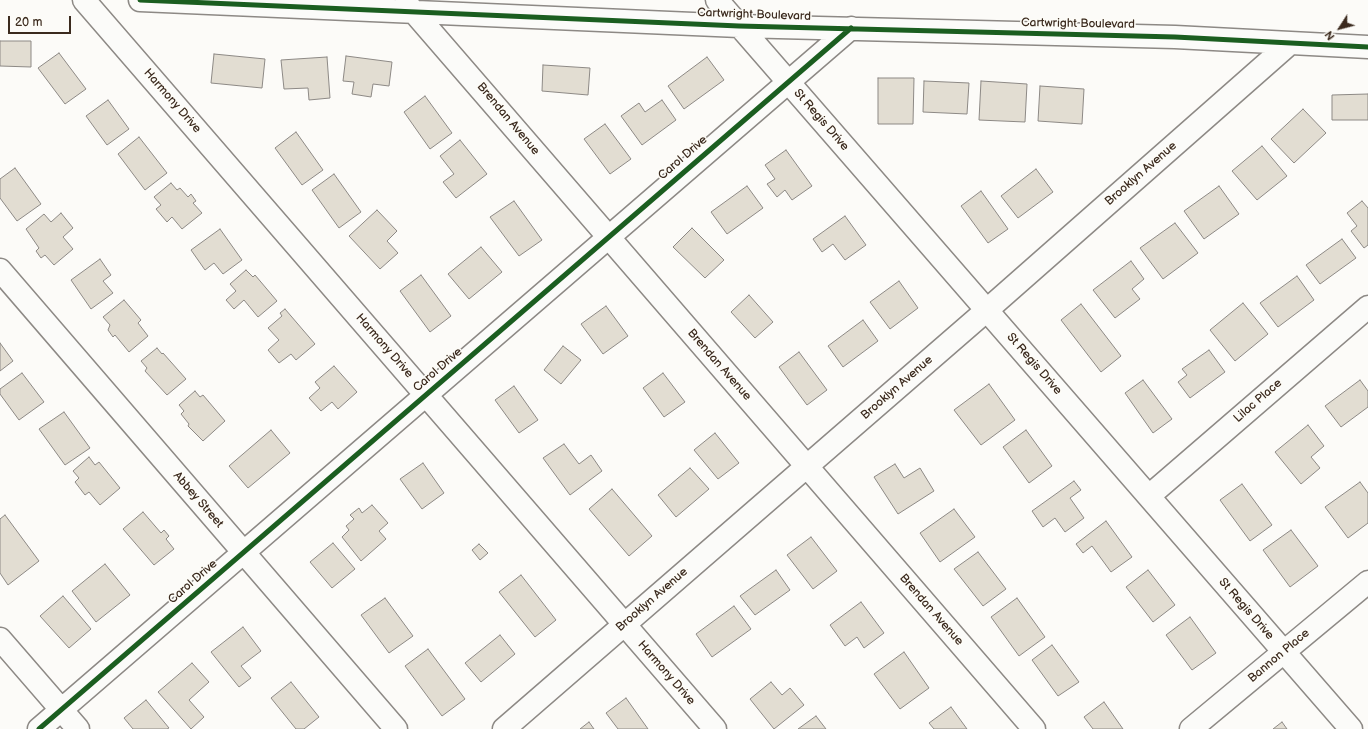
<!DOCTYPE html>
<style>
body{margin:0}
#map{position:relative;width:1368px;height:729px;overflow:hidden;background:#fcfbf8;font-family:"Balsamiq Sans",sans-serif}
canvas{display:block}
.north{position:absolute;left:1320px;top:8px;width:40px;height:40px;-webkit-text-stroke:3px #fdfcf7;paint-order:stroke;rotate:234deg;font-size:11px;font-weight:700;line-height:16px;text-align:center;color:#3b2a1e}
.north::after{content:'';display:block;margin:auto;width:14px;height:18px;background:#3b2a1e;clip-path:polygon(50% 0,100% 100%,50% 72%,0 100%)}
.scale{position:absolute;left:8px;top:16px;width:63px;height:18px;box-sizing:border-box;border:2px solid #3b2a1e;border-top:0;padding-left:5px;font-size:12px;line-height:14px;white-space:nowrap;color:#3b2a1e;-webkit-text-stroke:3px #fdfcf7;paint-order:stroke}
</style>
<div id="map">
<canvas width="1368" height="729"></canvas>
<div class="north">N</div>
<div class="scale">20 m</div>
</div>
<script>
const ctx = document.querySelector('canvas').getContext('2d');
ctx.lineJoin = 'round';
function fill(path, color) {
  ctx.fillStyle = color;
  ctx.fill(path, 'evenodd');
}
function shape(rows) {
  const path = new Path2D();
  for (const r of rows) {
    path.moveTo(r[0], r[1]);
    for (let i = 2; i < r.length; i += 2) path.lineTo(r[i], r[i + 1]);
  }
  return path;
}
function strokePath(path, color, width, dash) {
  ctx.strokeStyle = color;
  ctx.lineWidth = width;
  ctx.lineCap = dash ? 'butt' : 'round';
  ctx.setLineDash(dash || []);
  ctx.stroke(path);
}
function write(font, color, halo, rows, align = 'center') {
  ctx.font = font + ' "Balsamiq Sans",sans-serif';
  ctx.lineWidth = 3;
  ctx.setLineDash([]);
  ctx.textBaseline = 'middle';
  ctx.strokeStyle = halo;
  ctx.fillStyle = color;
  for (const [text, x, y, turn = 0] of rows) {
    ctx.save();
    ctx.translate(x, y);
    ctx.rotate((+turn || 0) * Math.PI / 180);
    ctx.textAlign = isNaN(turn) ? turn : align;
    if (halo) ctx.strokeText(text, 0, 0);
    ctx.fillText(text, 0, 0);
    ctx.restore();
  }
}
const building = shape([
 [0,41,31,41,31,67,0,66,0,41],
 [59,53,86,89,65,104,38,68,59,53],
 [214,54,265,59,262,88,211,83,214,54],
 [346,56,392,62,389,86,373,84,371,97,352,94,354,82,343,81,346,56],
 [327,57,330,98,309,100,308,88,284,89,281,60,327,57],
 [707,57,724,80,684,109,668,86,707,57],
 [543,65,590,68,588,95,542,91,543,65],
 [878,78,914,78,913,124,878,124,878,78],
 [924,81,969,83,967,114,923,112,924,81],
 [981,81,1027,84,1025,122,979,120,981,81],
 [1040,86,1084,89,1082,124,1038,121,1040,86],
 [1368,94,1368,120,1332,120,1332,95,1368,94],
 [425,96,452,133,430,149,404,112,425,96],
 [108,100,129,129,107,145,86,116,108,100],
 [662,100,676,120,642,145,621,116,639,103,645,112,662,100],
 [1303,109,1326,133,1294,163,1271,139,1303,109],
 [605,124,631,159,610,174,584,139,605,124],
 [296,132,323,170,302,185,275,148,296,132],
 [139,137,167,173,145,190,118,154,139,137],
 [460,140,487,174,456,198,443,182,454,174,440,156,460,140],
 [1262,146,1287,176,1257,200,1232,171,1262,146],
 [786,150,812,186,792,200,785,190,777,197,767,184,775,179,765,165,786,150],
 [15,168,41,204,17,221,0,198,0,179,15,168],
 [1036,169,1053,192,1018,218,1001,196,1036,169],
 [334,174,361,212,339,228,312,190,334,174],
 [171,183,177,190,180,188,188,197,191,194,196,201,193,203,202,213,182,229,172,217,167,222,156,209,161,205,154,197,171,183],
 [747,186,763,208,727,234,711,212,747,186],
 [1219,186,1239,214,1204,239,1184,211,1219,186],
 [981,191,1008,229,988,243,961,206,981,191],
 [514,201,542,240,519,256,490,217,514,201],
 [1362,201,1368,208,1368,245,1364,248,1351,231,1357,226,1347,213,1362,201],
 [377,210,397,231,387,241,398,253,380,269,349,236,377,210],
 [61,213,73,228,63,237,73,249,54,265,45,255,41,258,36,251,39,248,26,229,44,214,51,222,61,213],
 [845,216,866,245,845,260,833,244,822,252,813,239,845,216],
 [1175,223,1198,253,1163,279,1140,248,1175,223],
 [692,228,724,260,705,278,673,247,692,228],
 [220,229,242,260,223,274,214,263,205,270,191,250,220,229],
 [1342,239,1356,258,1320,284,1306,265,1342,239],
 [481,247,502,272,469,299,448,274,481,247],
 [100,259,111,275,103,281,113,293,91,309,71,280,100,259],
 [1131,261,1144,279,1132,289,1140,299,1115,318,1093,290,1131,261],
 [246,270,253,277,255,275,277,301,258,317,244,300,234,309,226,300,236,291,230,284,246,270],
 [421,275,451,316,430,332,400,291,421,275],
 [1297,276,1314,300,1278,327,1260,303,1297,276],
 [899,281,918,308,890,329,870,302,899,281],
 [749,295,773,322,755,338,731,312,749,295],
 [124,300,141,320,138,323,148,336,129,352,115,335,113,337,108,330,110,325,103,317,124,300],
 [1243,303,1268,334,1235,361,1210,330,1243,303],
 [1081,304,1121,356,1101,372,1061,320,1081,304],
 [606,306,628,336,603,354,581,324,606,306],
 [285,309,315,344,296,360,291,354,279,363,268,350,279,340,268,328,282,316,280,313,285,309],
 [863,320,878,341,843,367,828,346,863,320],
 [0,343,13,361,0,371,0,343],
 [563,346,581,360,561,384,544,370,563,346],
 [157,348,162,354,163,353,186,379,167,395,145,371,147,368,141,361,157,348],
 [1209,350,1225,372,1190,398,1178,382,1187,375,1182,369,1209,350],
 [799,352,827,390,807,405,779,367,799,352],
 [334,366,357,392,338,409,332,402,321,411,309,398,320,388,315,382,334,366],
 [22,373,44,402,19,420,0,394,0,389,22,373],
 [663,373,685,402,664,417,643,388,663,373],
 [1143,380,1172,419,1153,433,1125,393,1143,380],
 [1360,380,1368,391,1368,407,1341,427,1325,406,1360,380],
 [989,384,1015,420,981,445,954,410,989,384],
 [514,386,538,420,519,433,495,400,514,386],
 [195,391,200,397,203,395,225,421,203,441,188,426,189,424,181,414,184,411,179,405,195,391],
 [64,412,90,448,65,465,39,429,64,412],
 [1308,425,1324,446,1311,457,1320,468,1301,484,1275,452,1308,425],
 [271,430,290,453,248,488,229,466,271,430],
 [1026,430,1052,466,1029,483,1003,447,1026,430],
 [715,433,739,463,718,479,694,450,715,433],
 [564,444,579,464,591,455,602,471,570,495,543,458,564,444],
 [89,457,95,465,99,462,120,488,100,505,89,492,85,495,75,482,79,478,73,471,89,457],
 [423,463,444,493,422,509,400,479,423,463],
 [895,464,904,478,920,468,934,491,898,514,874,477,895,464],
 [690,468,709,489,676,517,658,495,690,468],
 [1074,481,1081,490,1070,498,1084,518,1065,532,1055,518,1043,527,1032,511,1074,481],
 [1360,482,1368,493,1368,523,1348,538,1325,507,1360,482],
 [1242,484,1272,525,1250,541,1220,500,1242,484],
 [612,489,652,536,629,556,589,509,612,489],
 [372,505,388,523,379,531,386,539,361,561,342,537,349,530,346,526,354,519,350,515,359,508,362,513,372,505],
 [954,509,975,537,940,562,920,533,954,509],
 [143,512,161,533,164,530,169,536,166,539,174,549,154,565,123,529,143,512],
 [5,515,39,561,8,585,0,573,0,519,5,515],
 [1106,521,1132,557,1111,572,1092,546,1083,553,1076,544,1106,521],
 [1291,530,1318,566,1290,587,1263,550,1291,530],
 [811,537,837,571,813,589,787,555,811,537],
 [333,543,355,569,332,588,310,562,333,543],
 [479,544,488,553,480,560,472,550,479,544],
 [978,552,1006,589,983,606,954,569,978,552],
 [105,564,130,595,96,622,72,591,105,564],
 [776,570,790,590,755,615,740,596,776,570],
 [1148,570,1175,605,1153,622,1126,587,1148,570],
 [521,575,556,620,535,637,499,592,521,575],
 [63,596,91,629,69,648,40,616,63,596],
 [385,598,413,636,389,653,361,615,385,598],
 [1017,598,1045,637,1019,656,991,617,1017,598],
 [861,602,884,633,864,648,857,637,845,646,830,625,861,602],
 [734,606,751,629,712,657,696,634,734,606],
 [1190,617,1216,653,1192,670,1166,635,1190,617],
 [243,627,261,651,241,666,251,678,239,687,211,652,243,627],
 [500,635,515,654,481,682,465,663,500,635],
 [1052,645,1079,682,1058,696,1032,660,1052,645],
 [428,649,465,699,442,716,405,666,428,649],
 [904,652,929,688,900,709,874,674,904,652],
 [192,663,209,682,189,700,204,717,191,729,158,692,192,663],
 [291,682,319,717,304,729,296,729,271,698,291,682],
 [771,682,782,695,790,688,804,705,774,729,750,699,771,682],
 [626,698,648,729,618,729,606,713,626,698],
 [146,700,169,728,167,729,133,729,124,718,146,700],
 [1104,702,1123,729,1093,729,1084,717,1104,702],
 [951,707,967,729,934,729,929,723,951,707],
 [816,716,826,729,798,729,816,716],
 [589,722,594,729,580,729,589,722],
 [1282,722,1287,729,1273,729,1282,722]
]);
fill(building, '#e2ddd2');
strokePath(building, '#8d8985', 1);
const street = shape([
 [84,0,715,729],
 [140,0,739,26,1175,37,1368,47],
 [717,0,1351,729],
 [407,4,1034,729],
 [0,270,396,729],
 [1149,496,1368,307],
 [0,639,78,729],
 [39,729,851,28],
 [504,729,987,310,1289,44],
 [1191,729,1368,582]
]);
strokePath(street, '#8d8985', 25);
strokePath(street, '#fbfbf9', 22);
strokePath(shape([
 [140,0,739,26,1175,37,1368,47],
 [39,729,851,28]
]), '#1b5e20', 5);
write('12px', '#3b2a1e', '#fdfcf7', [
 ["Cartwright Boulevard",754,15,2],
 ["Cartwright Boulevard",1078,24,1],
 ["Harmony Drive",172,101,49],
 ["Brendan Avenue",508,119,50],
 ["St Regis Drive",821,120,49],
 ["Carol Drive",683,158,-41],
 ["Brooklyn Avenue",1141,174,-41],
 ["Harmony Drive",384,346,49],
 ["St Regis Drive",1034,364,49],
 ["Brendan Avenue",719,365,49],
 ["Carol Drive",438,370,-41],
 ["Brooklyn Avenue",897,388,-41],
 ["Lilac Place",1258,401,-41],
 ["Abbey Street",198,500,49],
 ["Carol Drive",193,582,-41],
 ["Brooklyn Avenue",652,600,-41],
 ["St Regis Drive",1246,609,49],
 ["Brendan Avenue",931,610,49],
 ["Bannon Place",1279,656,-40],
 ["Harmony Drive",666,673,49]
]);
</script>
